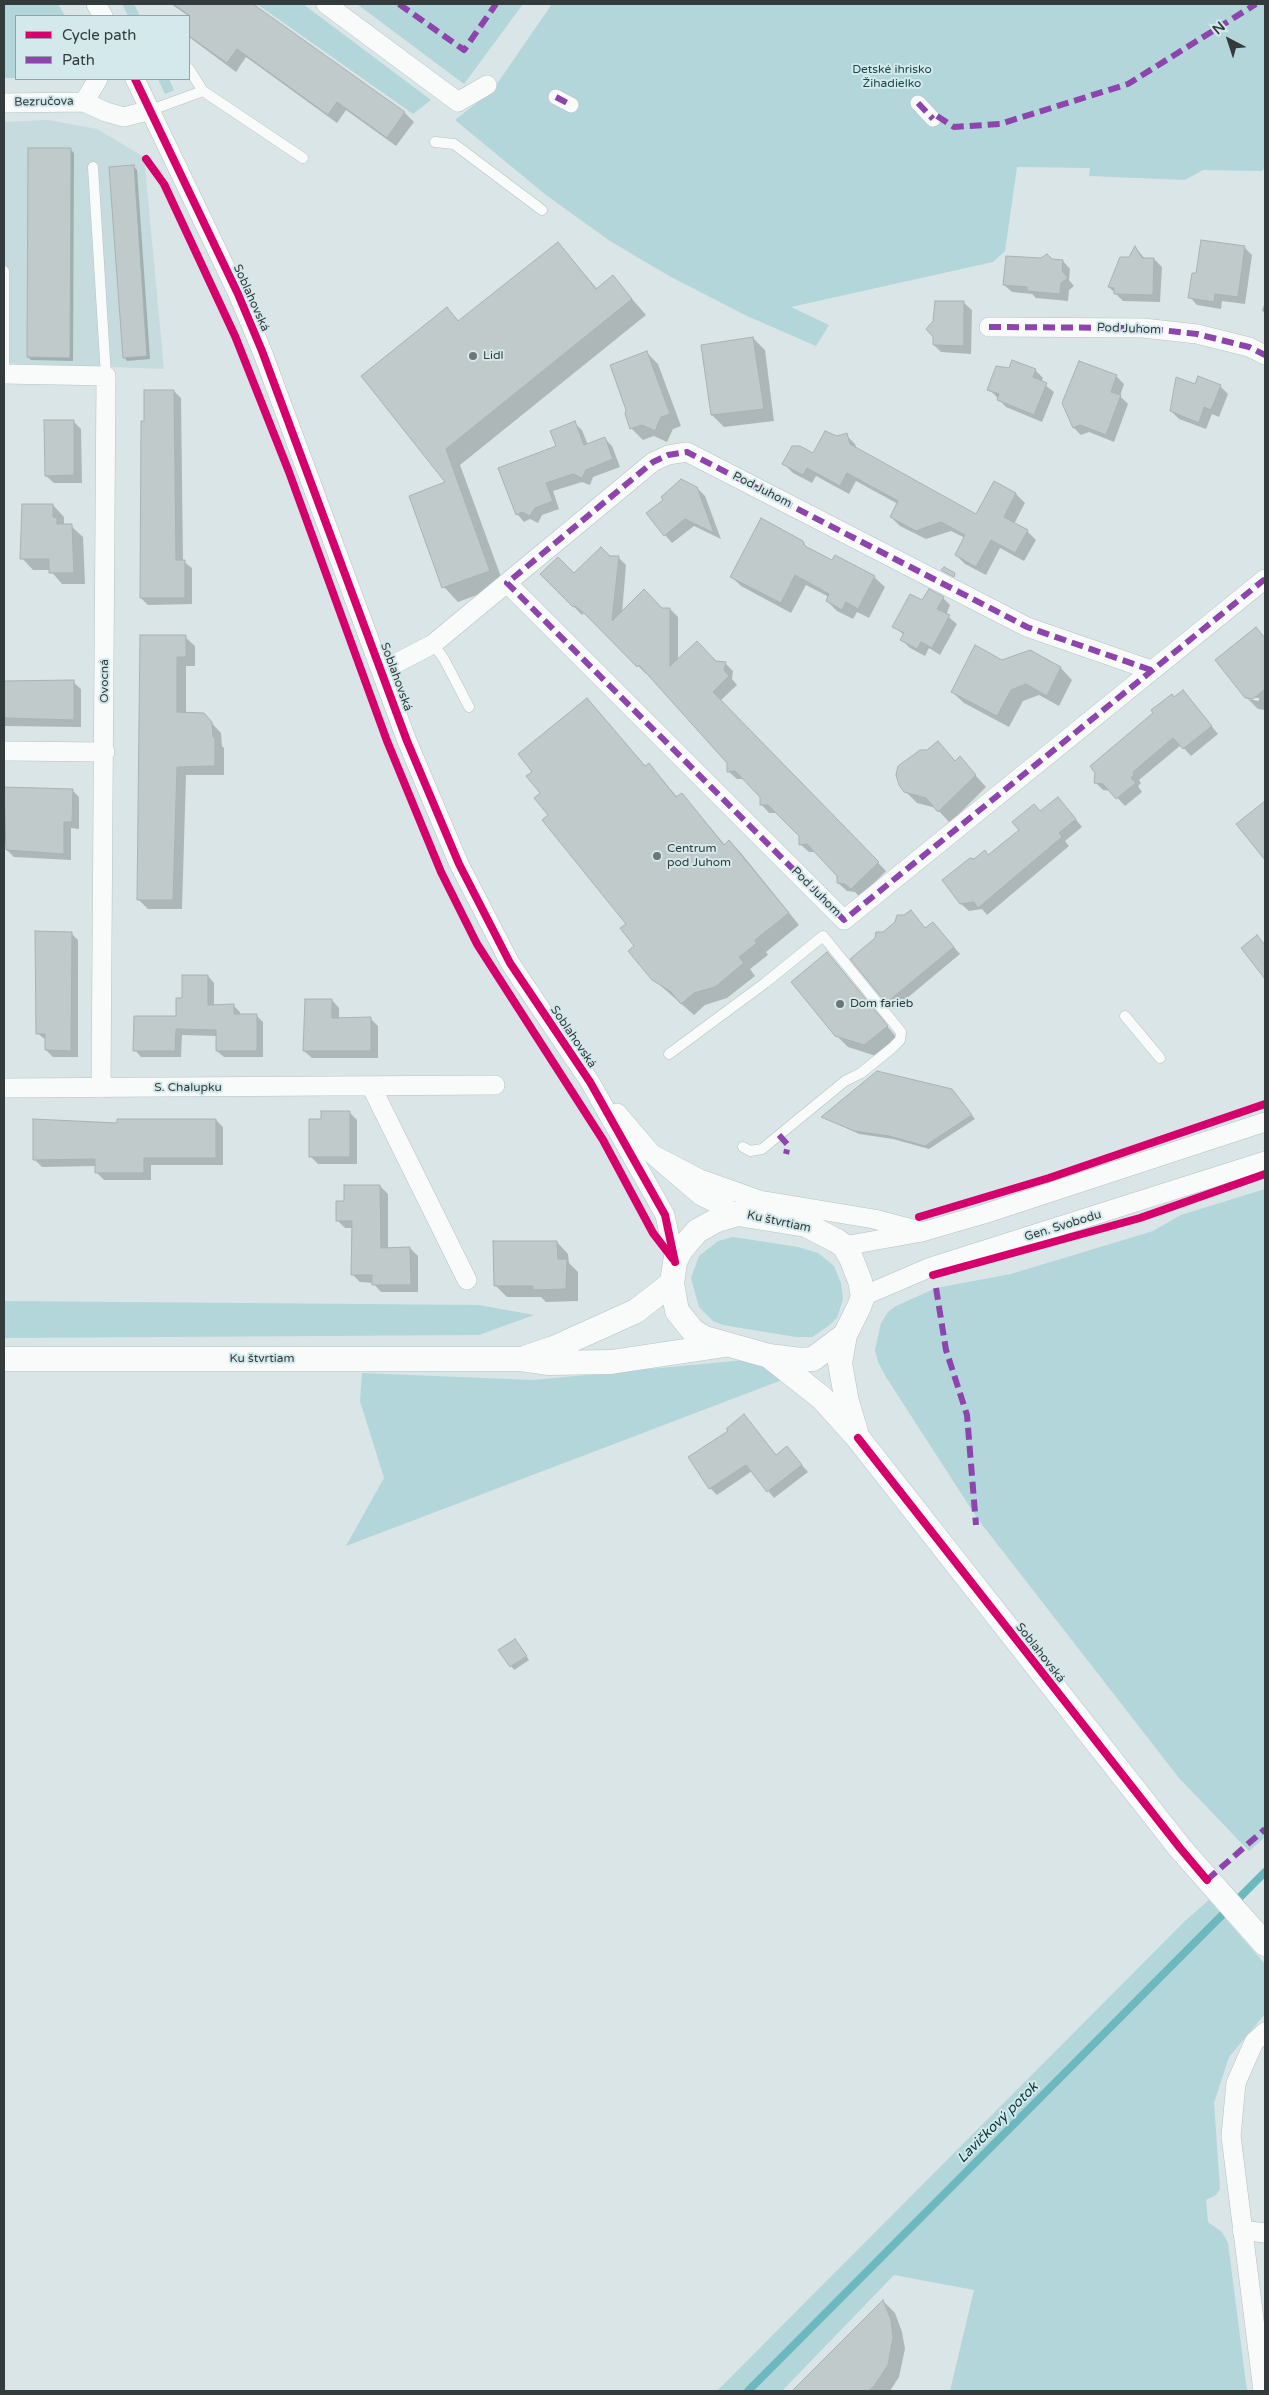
<!DOCTYPE html>
<meta charset="utf-8">
<style>
body{margin:0}
#map{position:relative;width:1269px;height:2395px;overflow:hidden;background:#d9e5e6;font-family:"Varela Round",sans-serif}
canvas{display:block}
.frame{position:absolute;inset:0;border:5px solid #333b3c;pointer-events:none}
.legend{position:absolute;left:15px;top:15px;width:175px;height:65px;box-sizing:border-box;background:#d4e9eb;border:1px solid #94a3a5;margin:0;padding:6px 9px;list-style:none;font-size:15px;color:#333b3c}
.legend li{display:flex;align-items:center;gap:10px;height:25px}
.legend b{width:25px;border:1px solid #94a3a5}
.north{position:absolute;left:1204px;top:15px;width:50px;height:50px;-webkit-text-stroke:4px #d4e9eb;paint-order:stroke;rotate:320deg;font-size:14px;font-weight:700;line-height:20px;text-align:center;color:#333b3c}
.north::after{content:'';display:block;margin:auto;width:18px;height:22px;background:#333b3c;clip-path:polygon(50% 0,100% 100%,50% 72%,0 100%)}
</style>
<div id="map">
<canvas width="1269" height="2395"></canvas>
<div class="frame"></div>
<ul class="legend">
<li><b style="height:6px;background:#d6006c"></b>Cycle path</li>
<li><b style="height:6px;background:#8e44ad"></b>Path</li>
</ul>
<div class="north">N</div>
</div>
<script>
const ctx = document.querySelector('canvas').getContext('2d');
ctx.lineJoin = 'round';
function fill(path, color) {
  ctx.fillStyle = color;
  ctx.fill(path, 'evenodd');
}
function shape(rows) {
  const path = new Path2D();
  for (const r of rows) {
    path.moveTo(r[0], r[1]);
    for (let i = 2; i < r.length; i += 2) path.lineTo(r[i], r[i + 1]);
  }
  return path;
}
function strokePath(path, color, width, dash) {
  ctx.strokeStyle = color;
  ctx.lineWidth = width;
  ctx.lineCap = dash ? 'butt' : 'round';
  ctx.setLineDash(dash || []);
  ctx.stroke(path);
}
function write(font, color, halo, rows, align = 'center') {
  ctx.font = font + ' "Varela Round",sans-serif';
  ctx.lineWidth = 4;
  ctx.setLineDash([]);
  ctx.textBaseline = 'middle';
  ctx.strokeStyle = halo;
  ctx.fillStyle = color;
  for (const [text, x, y, turn = 0] of rows) {
    ctx.save();
    ctx.translate(x, y);
    ctx.rotate((+turn || 0) * Math.PI / 180);
    ctx.textAlign = isNaN(turn) ? turn : align;
    if (halo) ctx.strokeText(text, 0, 0);
    ctx.fillText(text, 0, 0);
    ctx.restore();
  }
}
fill(shape([
 [48,120,97,129,144,157,164,369,4,363,4,122]
]), '#c6dbdd');
fill(shape([
 [4,4,58,4,65,16,16,16,16,78,4,78],
 [122,4,134,4,140,16,128,16],
 [257,4,303,4,431,100,413,114],
 [357,4,523,4,464,84],
 [552,4,1265,4,1265,167,1262,171,1203,170,1185,180,1089,176,1090,168,1017,167,1005,251,993,262,791,307,829,325,816,346,747,316,671,277,610,241,546,195,455,120,492,91],
 [158,79,169,79,174,90,165,94],
 [1265,1189,1265,1837,1249,1851,1179,1778,977,1518,886,1377,878,1362,875,1350,881,1323,888,1312,896,1306,936,1288,1011,1274,1153,1231,1181,1215],
 [733,1237,798,1247,818,1253,834,1266,841,1283,843,1299,837,1318,827,1327,812,1337,796,1337,723,1325,713,1321,699,1307,691,1278,699,1256,718,1241],
 [4,1301,479,1305,534,1315,479,1335,4,1338],
 [745,1360,759,1364,775,1372,782,1380,346,1546,384,1478,360,1401,362,1373,533,1380],
 [1209,1900,1265,1964,1265,2014,1229,2057,1214,2103,1220,2189,1216,2195,1206,2200,1208,2222,1222,2232,1228,2243,1247,2391,950,2391,974,2290,894,2275,782,2391,717,2391,1186,1920]
]), '#b2d6d9');
fill(shape([
 [171,4,216,4,234,17,244,4,251,4,405,113,414,122,396,146,346,110,337,123,246,57,236,72,189,37,190,17],
 [70,149,74,153,73,361,31,360,28,357],
 [133,166,137,170,150,359,127,361,124,357],
 [558,243,598,290,613,277,646,315,460,465,504,585,458,602,444,587,410,496,447,483,362,376,446,309,459,321],
 [1136,248,1145,259,1154,259,1162,267,1160,302,1123,301,1109,287],
 [1245,248,1252,255,1245,304,1222,301,1221,309,1197,305,1190,297,1197,274],
 [1052,260,1063,261,1070,269,1069,280,1074,286,1069,290,1068,301,1036,298,1032,294,1012,292,1004,285],
 [1265,302,1265,314,1262,310],
 [964,303,972,310,971,354,941,352,934,345],
 [753,338,765,350,774,421,724,427,712,415,703,346],
 [647,353,658,364,681,426,673,429,667,442,654,436,643,440,631,428],
 [1035,370,1043,378,1041,382,1054,392,1042,422,1006,407,989,389],
 [1116,376,1124,384,1120,396,1128,404,1114,442,1089,432,1081,435,1074,428],
 [1196,386,1220,386,1228,394,1219,417,1212,414,1206,429,1179,419,1171,411],
 [174,391,181,398,183,561,192,568,192,604,148,605,141,598,145,422],
 [73,421,81,429,82,483,54,483,46,476],
 [574,423,582,430,588,445,604,438,612,446,620,467,593,477,590,485,582,482,553,491,559,509,542,515,538,523,530,519,524,522,517,514],
 [846,435,855,444,857,450,977,516,994,483,1016,494,1025,503,1014,524,1027,531,1036,540,1024,561,1000,548,986,575,965,564,956,555,965,538,951,531,926,539,900,526,891,517,898,504,856,481,849,494,816,476,812,483,793,473,784,464,813,455,837,437],
 [4,444,5,472,4,472],
 [697,488,705,496,721,539,694,526,672,543,665,535],
 [53,505,64,517,64,526,71,526,83,537,85,584,62,584,50,570,33,570,22,558],
 [802,542,811,551,832,562,874,577,885,587,869,618,857,612,853,619,837,611,827,601,829,597,806,585,791,613,741,586,731,576],
 [610,557,618,557,626,565,622,613,670,609,678,617,678,660,725,663,733,671,732,679,737,685,720,701,886,871,860,897,855,892,847,891,838,883,839,875,816,852,809,852,800,844,800,836,777,813,769,813,761,804,762,797,745,779,737,779,728,771,728,762,647,673,646,674,594,621,584,613,582,615,542,574,574,574],
 [943,598,950,605,946,615,957,624,940,655,929,648,925,656,910,648,902,640,904,635,894,626,922,602],
 [1256,628,1265,638,1265,710,1258,709,1248,699,1259,701,1259,698,1246,697],
 [141,636,185,637,195,646,195,666,186,666,186,714,203,714,221,733,222,746,224,748,224,775,186,775,182,909,148,909,138,899],
 [1029,652,1061,668,1072,680,1059,706,1039,695,1023,701,1009,727,964,703,952,692,1002,661],
 [4,681,73,682,81,689,81,727,4,726],
 [1183,691,1218,734,1191,756,1181,745,1139,780,1141,783,1138,786,1142,792,1125,806,1111,791,1103,790,1095,782],
 [587,700,646,767,649,764,678,798,682,794,725,845,729,841,741,853,799,925,766,952,768,955,750,969,755,976,727,998,705,1005,694,1015,653,979,627,924,549,815,533,772],
 [938,743,956,762,960,758,986,787,950,823,936,808,917,803,905,791,927,752],
 [4,790,72,790,79,797,79,829,71,828,71,860,14,857,7,850,7,841,4,841],
 [1065,806,1082,827,1065,841,1069,846,987,915,982,909,969,911,961,904,974,860,989,856,1041,813],
 [910,911,926,929,940,931,960,954,894,1009,887,1002,884,933],
 [71,933,78,940,78,1057,53,1057,46,1050,46,1040,37,1033],
 [827,954,898,1039,876,1056,848,1047,836,1035],
 [208,976,214,983,214,1006,234,1006,240,1012,240,1015,256,1015,263,1022,263,1057,224,1057,217,1051,217,1036,182,1035,181,1057,141,1057,135,1050,177,1018,183,999],
 [332,1000,339,1008,339,1019,371,1019,378,1026,378,1058,312,1058,304,1051],
 [955,1094,975,1119,929,1149,893,1139,859,1134,823,1117],
 [349,1112,357,1120,357,1164,318,1164,311,1157,322,1120],
 [216,1120,223,1127,223,1165,151,1165,151,1180,104,1180,96,1172,96,1166,42,1167,34,1159,118,1124],
 [380,1186,388,1194,388,1249,410,1248,418,1256,418,1292,381,1292,373,1283,360,1282,353,1275,353,1228,345,1228,337,1220],
 [557,1242,568,1254,569,1263,578,1272,578,1301,546,1302,541,1297,507,1297,495,1285],
 [4,1259,5,1260,5,1292,4,1292],
 [744,1416,777,1456,787,1448,808,1472,774,1498,752,1471,717,1495,710,1488,729,1431],
 [519,1644,529,1660,514,1670,500,1650],
 [883,2301,895,2313,902,2332,905,2349,899,2377,890,2391,794,2391]
]), '#0003');
strokePath(shape([
 [748,2391,1265,1872]
]), '#6bb9be', 8);
const building = shape([
 [173,4,253,4,405,112,387,138,337,102,328,115,237,49,227,63,189,36,189,15,173,4],
 [28,148,71,148,70,358,27,357,28,148],
 [134,165,147,356,123,358,109,167,134,165],
 [1201,240,1245,246,1238,297,1215,294,1214,302,1188,298,1192,273,1196,273,1201,240],
 [558,242,596,289,613,275,632,299,446,449,490,571,442,588,409,496,445,482,361,376,447,307,458,321,558,242],
 [1135,246,1142,258,1154,258,1153,295,1114,294,1114,288,1108,287,1120,257,1129,257,1135,246],
 [1047,254,1052,259,1063,260,1062,271,1068,278,1061,283,1060,294,1027,291,1027,287,1003,285,1006,256,1041,258,1047,254],
 [935,301,964,301,964,346,933,345,933,337,926,329,933,321,935,301],
 [753,337,764,409,711,415,701,345,753,337],
 [647,351,670,414,661,417,655,431,642,425,630,429,625,414,626,410,610,365,647,351],
 [1012,360,1036,369,1033,377,1047,383,1034,415,997,400,999,394,987,390,996,366,1009,368,1012,360],
 [1079,361,1117,375,1111,392,1121,395,1106,435,1080,425,1073,428,1062,403,1079,361],
 [1198,376,1221,385,1211,410,1204,407,1199,423,1170,411,1176,377,1195,384,1198,376],
 [144,390,174,390,176,560,185,560,185,598,140,598,141,421,144,421,144,390],
 [44,420,74,420,74,475,45,476,44,420],
 [575,421,584,445,605,437,613,459,586,470,582,478,573,474,546,483,553,501,535,508,530,516,522,512,516,515,498,468,556,446,550,431,575,421],
 [825,431,837,436,847,433,850,444,976,514,994,481,1016,493,1004,517,1028,530,1015,553,991,540,976,567,955,555,965,535,941,522,916,531,890,517,898,501,847,473,840,486,807,468,803,475,782,464,792,446,800,446,813,453,825,431],
 [681,479,697,487,714,533,685,519,664,536,646,513,663,500,661,497,681,479],
 [22,504,53,504,53,517,57,518,57,524,72,524,74,573,49,573,49,559,20,559,22,504],
 [761,518,803,541,805,546,832,560,835,555,875,576,858,609,846,602,842,610,826,601,829,594,795,575,781,603,730,577,761,518],
 [601,547,610,556,619,556,612,621,644,589,662,608,670,608,670,666,697,641,716,661,726,662,724,670,729,676,713,692,879,862,851,889,845,884,837,883,837,876,807,844,799,845,799,836,768,805,760,805,760,797,735,771,727,772,727,763,639,665,637,667,585,614,575,606,573,607,540,574,558,557,574,573,601,547],
 [944,567,955,573,954,577,941,570,944,567],
 [929,589,944,597,937,609,950,615,932,648,921,642,917,649,900,640,904,633,892,627,910,594,922,600,929,589],
 [1256,627,1265,638,1265,689,1253,699,1245,698,1215,660,1256,627],
 [140,635,186,635,186,657,177,657,177,712,204,713,212,722,213,737,215,737,215,766,177,767,173,900,137,900,140,635],
 [975,645,1002,660,1030,650,1061,667,1047,696,1026,684,1011,690,997,716,951,692,975,645],
 [74,680,74,720,4,718,4,681,74,680],
 [1183,690,1212,726,1183,749,1173,738,1133,772,1134,775,1131,778,1136,783,1116,799,1103,784,1094,783,1095,773,1090,766,1153,713,1151,710,1172,694,1174,697,1183,690],
 [587,698,645,766,649,763,676,797,682,793,724,845,729,840,789,913,755,940,757,943,739,957,744,963,715,987,694,993,681,1004,670,991,652,980,628,951,634,946,620,928,626,924,542,820,548,815,534,798,540,793,526,776,532,772,518,754,587,698],
 [938,741,955,761,960,756,976,775,938,812,926,798,904,792,899,785,896,775,898,766,920,750,927,750,938,741],
 [4,787,73,789,72,822,64,822,64,854,6,850,4,787],
 [1058,797,1076,819,1059,833,1062,837,978,908,974,902,960,904,942,880,970,858,974,859,985,850,988,855,1019,830,1012,822,1034,804,1040,811,1058,797],
 [1265,801,1265,860,1236,824,1265,801],
 [911,910,925,928,933,922,954,947,886,1003,850,959,875,938,876,932,883,932,895,922,897,915,904,915,911,910],
 [35,931,72,932,71,1051,45,1050,45,1034,36,1034,35,931],
 [1257,935,1265,945,1265,979,1241,948,1257,935],
 [827,952,888,1026,864,1045,835,1036,791,982,827,952],
 [182,975,208,975,208,1005,234,1004,234,1014,257,1014,257,1051,216,1051,216,1030,176,1029,175,1051,133,1051,134,1016,176,1016,176,998,182,998,182,975],
 [305,999,332,999,332,1018,371,1017,371,1051,303,1051,305,999],
 [877,1071,952,1089,972,1115,925,1146,889,1136,854,1131,821,1117,877,1071],
 [321,1111,350,1111,350,1157,309,1157,309,1119,321,1119,321,1111],
 [33,1119,117,1123,117,1119,216,1119,216,1158,144,1158,144,1173,95,1173,95,1159,33,1160,33,1119],
 [344,1185,380,1185,381,1248,410,1247,411,1285,372,1285,372,1275,351,1275,352,1221,336,1221,336,1201,344,1201,344,1185],
 [493,1241,557,1241,558,1259,567,1259,566,1289,533,1290,533,1286,494,1286,493,1241],
 [744,1414,776,1455,787,1446,802,1465,767,1492,746,1465,709,1489,688,1457,728,1431,726,1429,744,1414],
 [515,1639,527,1656,510,1667,498,1650,515,1639],
 [883,2300,891,2320,893,2337,888,2365,874,2386,868,2391,792,2391,883,2300]
]);
fill(building, '#c0caca');
strokePath(building, '#a9b2b3', 1);
const service = shape([
 [189,69,203,91],
 [151,110,203,91,303,158],
 [435,142,454,144,542,210],
 [93,167,106,376],
 [4,271,4,374],
 [433,644,444,659,469,707],
 [1125,1016,1160,1058],
 [669,1054,765,983,823,936,901,1032,900,1040,892,1048,861,1073,845,1081,762,1149,750,1151,743,1147]
]);
const pedestrian = shape([
 [556,97,571,105],
 [918,103,933,119]
]);
const minor = shape([
 [96,4,103,16],
 [326,4,458,102,487,85],
 [135,79,238,294,262,351,407,741,459,864,510,963,590,1082,665,1215,675,1262],
 [84,102,98,79],
 [4,103,84,102,106,112,124,117,151,110],
 [989,327,1143,328,1197,334,1249,347,1265,355],
 [4,374,106,376,101,1088],
 [507,583,844,920,1265,579],
 [381,671,433,644,653,462,668,455,687,452,1027,627,1151,670],
 [4,751,105,752],
 [4,1088,495,1085],
 [372,1088,467,1280],
 [617,1113,652,1154,701,1196,738,1214],
 [652,1154,700,1179,759,1200,874,1219,916,1230],
 [844,1246,922,1232,984,1214,1265,1122],
 [863,1296,931,1267,1265,1161],
 [1242,2230,1265,2233],
 [1263,2391,1231,2136,1236,2083,1254,2042,1265,2032]
]);
const tertiary = shape([
 [738,1214,806,1225,837,1241,844,1246,851,1258,860,1281,863,1296,859,1307,845,1335,813,1359,801,1360,769,1356,705,1338,693,1331,677,1311,672,1283,675,1262,681,1250,697,1231,717,1220,738,1214],
 [845,1335,840,1363,847,1402,856,1432],
 [769,1356,822,1398,858,1438,1180,1848,1265,1944],
 [527,1357,554,1348,636,1311,672,1283],
 [4,1359,520,1359,549,1363,611,1362,725,1345]
]);
strokePath(service, '#b8c1c1', 11);
strokePath(pedestrian, '#b8c1c1', 16);
strokePath(minor, '#b8c1c1', 20);
strokePath(tertiary, '#b8c1c1', 25);
strokePath(service, '#f9fbfb', 10);
strokePath(pedestrian, '#f9fbfb', 15);
strokePath(minor, '#f9fbfb', 19);
strokePath(tertiary, '#f9fbfb', 24);
strokePath(shape([
 [399,4,464,50,496,4],
 [556,97,571,105],
 [918,103,933,119],
 [937,116,954,127,1000,124,1128,84,1256,4],
 [989,327,1143,328,1197,334,1249,347,1265,355],
 [1151,670,1027,627,687,452,668,455,653,462,507,583,844,920,1265,579],
 [779,1135,788,1145,786,1154],
 [936,1288,946,1350,967,1415,976,1525],
 [1207,1880,1265,1829]
]), '#8e44ad', 6, [12, 6]);
strokePath(shape([
 [135,79,238,294,262,351,407,741,459,864,510,963,590,1082,665,1215,675,1262],
 [146,159,164,184,235,336,289,472,387,741,441,872,477,944,603,1140,653,1233,673,1259],
 [919,1217,1049,1178,1265,1104],
 [933,1275,1140,1218,1265,1174],
 [858,1438,1180,1848,1207,1880]
]), '#d6006c', 8);
for (const [x, y, r, color] of [
 [473,356,5,"#6d7678"],
 [657,856,5,"#6d7678"],
 [840,1004,5,"#6d7678"]
]) {
  const dot = new Path2D();
  dot.arc(x, y, r, 0, 2 * Math.PI);
  ctx.fillStyle = color;
  ctx.fill(dot);
  strokePath(dot, '#d4e9eb', 2);
}
write('12px', '#1a494c', '#d4e9eb', [
 ["Detské ihrisko",892,70],
 ["Žihadielko",892,84]
]);
write('12px', '#333b3c', '#d4e9eb', [
 ["Bezručova",44,102,-1],
 ["Soblahovská",251,298,66],
 ["Pod Juhom",1129,329,2],
 ["Pod Juhom",762,490,27],
 ["Soblahovská",396,677,70],
 ["Ovocná",105,681,-90],
 ["Pod Juhom",816,892,45],
 ["Soblahovská",573,1037,56],
 ["S. Chalupku",188,1088],
 ["Ku štvrtiam",779,1222,12],
 ["Gen. Svobodu",1063,1226,-17],
 ["Ku štvrtiam",262,1359],
 ["Soblahovská",1040,1653,52]
]);
write('12px', '#333b3c', '#d4e9eb', [
 ["Lidl",483,356],
 ["Centrum",667,849],
 ["pod Juhom",667,863],
 ["Dom farieb",850,1004]
], 'left');
write('italic 14px', '#073a3d', '#d4e9eb', [
 ["Lavičkový potok",998,2123,-45]
]);
</script>
